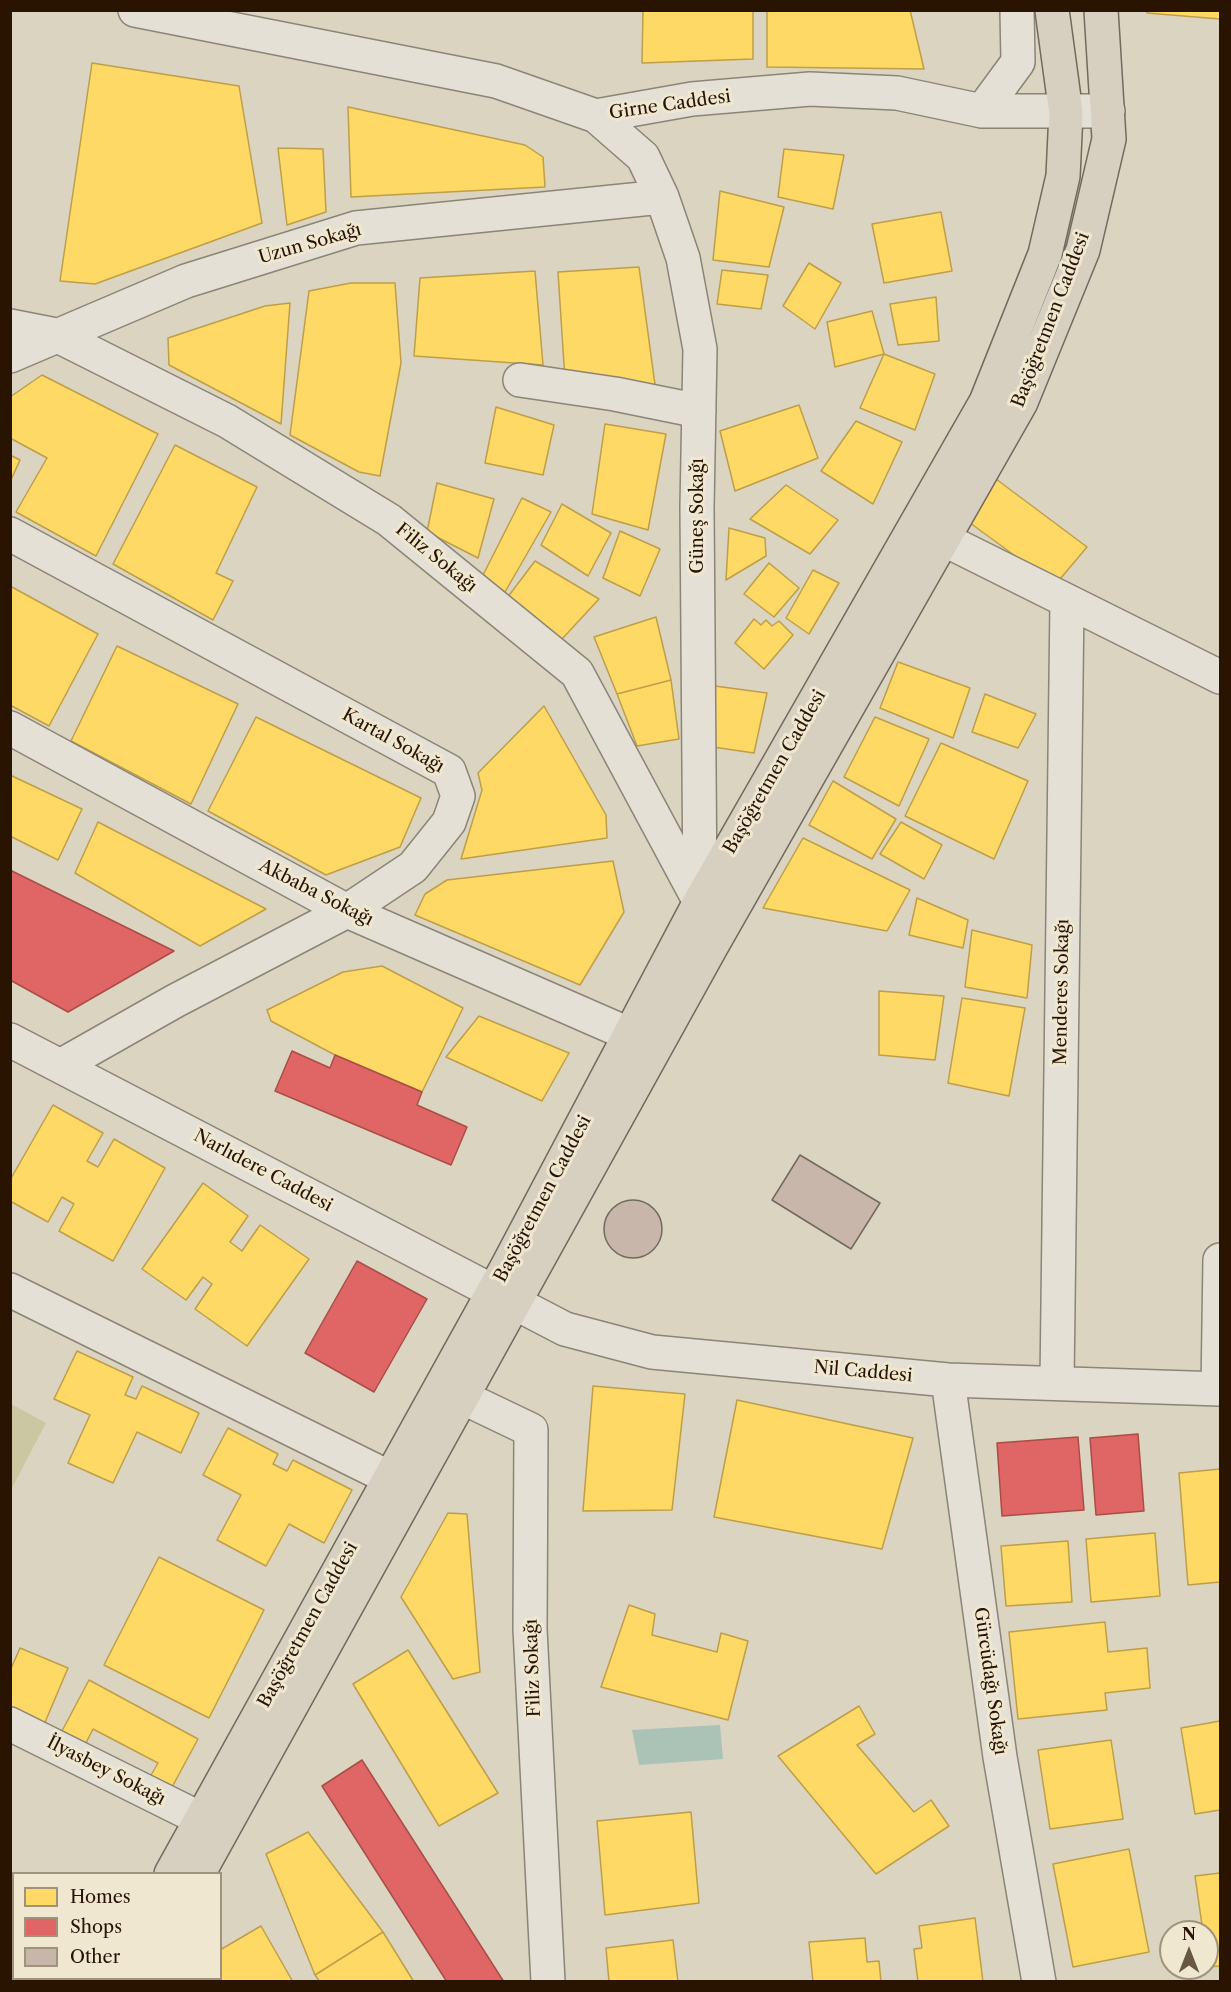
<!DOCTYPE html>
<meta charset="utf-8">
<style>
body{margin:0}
#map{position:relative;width:1231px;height:1992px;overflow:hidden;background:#dbd4c0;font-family:"Libre Caslon Text",serif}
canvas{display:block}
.frame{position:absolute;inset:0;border:12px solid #281400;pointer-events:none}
.legend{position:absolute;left:12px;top:1872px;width:210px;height:108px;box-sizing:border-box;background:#efe7cf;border:2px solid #9f937c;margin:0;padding:8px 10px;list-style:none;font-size:18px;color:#281400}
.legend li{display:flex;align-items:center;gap:12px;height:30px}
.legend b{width:30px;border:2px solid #9f937c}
.north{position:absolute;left:1159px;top:1920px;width:60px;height:60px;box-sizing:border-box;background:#efe7cf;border:2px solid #9f937c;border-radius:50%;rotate:0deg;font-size:16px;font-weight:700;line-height:24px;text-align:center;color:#281400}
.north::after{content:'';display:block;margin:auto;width:21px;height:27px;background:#675743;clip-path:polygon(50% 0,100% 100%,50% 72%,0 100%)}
</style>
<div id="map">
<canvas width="1231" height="1992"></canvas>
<div class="frame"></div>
<ul class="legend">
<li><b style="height:16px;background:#ffd966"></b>Homes</li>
<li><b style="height:16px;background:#e06666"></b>Shops</li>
<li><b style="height:16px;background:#c7b6a9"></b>Other</li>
</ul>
<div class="north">N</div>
</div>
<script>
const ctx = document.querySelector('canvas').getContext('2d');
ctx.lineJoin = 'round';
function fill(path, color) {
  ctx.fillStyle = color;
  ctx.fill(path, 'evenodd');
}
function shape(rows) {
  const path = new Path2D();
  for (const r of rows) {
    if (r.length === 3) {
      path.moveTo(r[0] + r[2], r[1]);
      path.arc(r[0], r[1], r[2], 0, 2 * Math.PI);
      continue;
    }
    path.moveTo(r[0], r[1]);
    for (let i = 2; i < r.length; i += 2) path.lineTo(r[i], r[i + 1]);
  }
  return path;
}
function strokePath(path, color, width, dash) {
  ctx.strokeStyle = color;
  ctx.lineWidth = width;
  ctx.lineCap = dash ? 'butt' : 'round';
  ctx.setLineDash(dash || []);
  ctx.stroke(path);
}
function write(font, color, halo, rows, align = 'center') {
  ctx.font = font + ' "Libre Caslon Text",serif';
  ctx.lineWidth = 6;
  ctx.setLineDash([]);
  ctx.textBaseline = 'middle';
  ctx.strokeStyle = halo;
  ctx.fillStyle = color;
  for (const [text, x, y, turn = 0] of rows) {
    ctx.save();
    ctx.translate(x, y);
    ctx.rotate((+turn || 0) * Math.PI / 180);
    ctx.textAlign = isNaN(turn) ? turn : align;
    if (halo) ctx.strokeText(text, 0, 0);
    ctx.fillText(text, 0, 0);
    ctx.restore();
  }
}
fill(shape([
 [11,1404,46,1423,11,1490]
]), '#c9c8a2');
fill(shape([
 [720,1725,723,1759,639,1765,632,1730]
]), '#abc2b6');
const homes = shape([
 [643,10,753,10,753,59,642,63,643,10],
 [767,10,910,10,924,69,767,67,767,10],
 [1147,10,1220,10,1220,19,1147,13,1147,10],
 [92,63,239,86,262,223,95,284,60,281,92,63],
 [348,107,525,145,543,157,545,187,351,197,348,107],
 [278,148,323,149,326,212,287,225,278,148],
 [784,149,844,155,833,209,778,197,784,149],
 [720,191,784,207,769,267,713,260,720,191],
 [941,212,952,271,884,283,872,224,941,212],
 [809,263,841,283,815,329,783,306,809,263],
 [639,267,656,392,565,380,558,272,639,267],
 [722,270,768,275,761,309,717,304,722,270],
 [535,271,543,365,414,356,420,278,535,271],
 [351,283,395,283,401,363,380,476,359,472,290,435,309,291,351,283],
 [936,297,939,341,898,345,890,304,936,297],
 [290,303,281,424,169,365,168,338,265,306,290,303],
 [872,311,884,354,835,367,827,322,872,311],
 [884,354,935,374,915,430,860,408,884,354],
 [42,375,158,434,96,556,16,512,47,458,10,438,10,397,42,375],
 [799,405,818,458,735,491,720,431,799,405],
 [496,407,554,425,543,475,485,463,496,407],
 [856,421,902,442,873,504,821,471,856,421],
 [605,424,666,434,648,530,592,514,605,424],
 [175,445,257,487,216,573,233,581,213,620,113,564,175,445],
 [10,455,20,460,10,482,10,455],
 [996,479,1087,547,1055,585,966,520,996,479],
 [437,483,494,499,478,558,427,532,437,483],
 [786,485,838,520,810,554,750,519,786,485],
 [522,498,551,512,505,592,482,577,522,498],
 [562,504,611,533,588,576,541,545,562,504],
 [729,528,765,538,766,556,726,580,729,528],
 [620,531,660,549,640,596,603,578,620,531],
 [535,561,599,599,562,639,507,598,535,561],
 [769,563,799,588,774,617,744,594,769,563],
 [813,570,839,583,809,634,786,618,813,570],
 [10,586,98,634,49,726,10,705,10,586],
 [656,617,671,680,617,694,594,637,656,617],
 [754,619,761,625,766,620,772,626,779,621,793,635,764,669,735,643,754,619],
 [117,646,238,704,191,804,71,741,117,646],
 [898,662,970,688,953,738,880,708,898,662],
 [671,680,679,739,637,746,617,694,671,680],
 [715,686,767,693,754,753,713,747,715,686],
 [985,694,1036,714,1018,748,972,732,985,694],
 [544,706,606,815,607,838,461,859,482,790,478,773,544,706],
 [256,717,421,798,400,847,326,875,208,811,256,717],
 [875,717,929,739,899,806,844,777,875,717],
 [941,743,1028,781,994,859,905,816,941,743],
 [10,775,82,809,58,860,10,836,10,775],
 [833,781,896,819,872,859,809,825,833,781],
 [98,822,266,909,200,946,75,873,98,822],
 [901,822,942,845,924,879,880,854,901,822],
 [803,838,910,890,887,931,763,908,803,838],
 [613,861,624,912,580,985,415,915,425,894,447,880,613,861],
 [917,898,968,920,963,948,909,935,917,898],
 [972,930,1032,945,1027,998,965,987,972,930],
 [382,966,463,1008,422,1092,335,1055,271,1021,267,1010,343,972,382,966],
 [879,991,944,996,935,1060,879,1055,879,991],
 [962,998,1025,1008,1009,1096,948,1083,962,998],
 [479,1016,569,1053,542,1101,446,1057,479,1016],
 [53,1105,103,1133,87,1161,98,1167,114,1139,165,1168,113,1261,59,1231,74,1204,62,1197,48,1222,10,1201,10,1180,53,1105],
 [203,1183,248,1216,230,1242,242,1251,260,1225,309,1259,247,1346,195,1309,212,1284,203,1277,186,1300,142,1269,203,1183],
 [77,1351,133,1377,125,1395,136,1399,142,1386,199,1413,181,1453,137,1432,113,1483,68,1463,90,1415,54,1399,77,1351],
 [593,1386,685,1394,672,1510,583,1511,593,1386],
 [737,1400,913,1438,882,1549,714,1517,737,1400],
 [228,1428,278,1454,273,1464,287,1471,293,1460,352,1490,324,1543,289,1524,266,1566,217,1540,241,1495,203,1475,228,1428],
 [1220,1469,1220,1582,1188,1585,1179,1473,1220,1469],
 [448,1513,467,1514,480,1672,453,1679,401,1597,448,1513],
 [1155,1533,1160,1596,1091,1602,1086,1539,1155,1533],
 [1068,1541,1072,1602,1006,1606,1001,1546,1068,1541],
 [159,1557,264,1610,209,1718,104,1665,159,1557],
 [629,1605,655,1614,652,1635,717,1652,721,1633,748,1641,728,1720,601,1687,629,1605],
 [1105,1622,1108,1652,1147,1648,1150,1688,1105,1693,1107,1710,1018,1719,1009,1632,1105,1622],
 [20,1648,68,1668,43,1727,10,1713,10,1671,20,1648],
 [408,1650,498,1793,439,1826,353,1684,408,1650],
 [89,1680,198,1739,171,1789,150,1777,158,1763,93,1729,86,1743,62,1731,89,1680],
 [859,1706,875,1734,857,1745,914,1812,931,1800,949,1826,876,1874,778,1756,859,1706],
 [1220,1721,1220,1810,1195,1814,1181,1728,1220,1721],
 [1111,1740,1123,1819,1050,1829,1038,1750,1111,1740],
 [691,1812,699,1903,605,1915,597,1821,691,1812],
 [308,1832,383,1932,315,1975,266,1854,308,1832],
 [1129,1849,1149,1952,1073,1967,1053,1864,1129,1849],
 [1220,1873,1220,1966,1207,1967,1207,1932,1203,1932,1195,1876,1220,1873],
 [975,1918,983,1982,918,1982,914,1949,922,1948,919,1926,975,1918],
 [261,1926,293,1982,216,1982,214,1978,220,1978,220,1950,261,1926],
 [383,1932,414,1982,320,1982,315,1975,383,1932],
 [865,1938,867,1962,879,1961,881,1982,813,1982,809,1942,865,1938],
 [673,1940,678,1982,609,1982,606,1948,673,1940],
 [31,1978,81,1978,80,1982,36,1982,31,1978]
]);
fill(homes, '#ffd966');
strokePath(homes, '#be9e47', 1.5);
const shops = shape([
 [10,870,174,951,68,1012,10,980,10,870],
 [292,1051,330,1068,335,1055,422,1092,417,1105,467,1127,451,1165,275,1091,292,1051],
 [357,1261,427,1299,374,1392,305,1353,357,1261],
 [1138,1434,1144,1511,1096,1515,1090,1438,1138,1434],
 [1078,1437,1084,1510,1002,1516,997,1443,1078,1437],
 [362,1760,504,1982,447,1982,322,1786,362,1760]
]);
fill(shops, '#e06666');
strokePath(shops, '#a94d47', 1.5);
const building = shape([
 [800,1155,880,1203,851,1249,772,1200,800,1155],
 [633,1229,29]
]);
fill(building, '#c7b6a9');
strokePath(building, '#716a5e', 1.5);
const minor = shape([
 [135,10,496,81,596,116,692,99,810,89,897,93,982,111,1108,111],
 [982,111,1018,62,1017,10],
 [596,116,643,157,662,197,683,258,700,349,697,507,700,897],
 [10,326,56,335,227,421,389,520,577,673,700,902],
 [10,356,186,281,356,228,662,197],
 [520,380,615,394,699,411],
 [919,527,1220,677],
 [10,534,449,771,458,796,449,822,413,867,347,911,175,1001,62,1065],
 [10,728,347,911,631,1035],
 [10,1040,565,1329,652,1352,948,1380,1220,1389],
 [10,1290,390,1478],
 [948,1380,1000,1757,1039,1982],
 [1057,1382,1067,602],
 [1218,1389,1220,1260],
 [462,1397,531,1430,530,1629,548,1982],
 [10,1724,201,1819]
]);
const major = shape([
 [171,1874,506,1269,700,902,986,402,1045,254,1063,176,1066,113,1052,10],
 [198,1874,712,945,1021,402,1083,250,1109,139,1101,10],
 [110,1982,111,1978],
 [138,1982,139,1978]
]);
strokePath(minor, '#8b8577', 36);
strokePath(major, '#716a5e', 36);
strokePath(minor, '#e4e0d5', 33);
strokePath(major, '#d7d0c1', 33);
write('18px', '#281400', '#efe7cf', [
 ["Girne Caddesi",670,105,-8],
 ["Uzun Sokağı",310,244,-16],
 ["Başöğretmen Caddesi",1051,320,-69],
 ["Güneş Sokağı",698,516,-90],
 ["Filiz Sokağı",436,558,39],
 ["Kartal Sokağı",393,741,29],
 ["Başöğretmen Caddesi",775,772,-60],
 ["Akbaba Sokağı",316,893,27],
 ["Menderes Sokağı",1062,992,-89],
 ["Narlıdere Caddesi",263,1171,28],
 ["Başöğretmen Caddesi",543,1199,-62],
 ["Nil Caddesi",863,1372,5],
 ["Başöğretmen Caddesi",308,1625,-61],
 ["Filiz Sokağı",533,1668,-92],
 ["Gürcüdağı Sokağı",990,1681,82],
 ["İlyasbey Sokağı",106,1771,27]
]);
</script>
